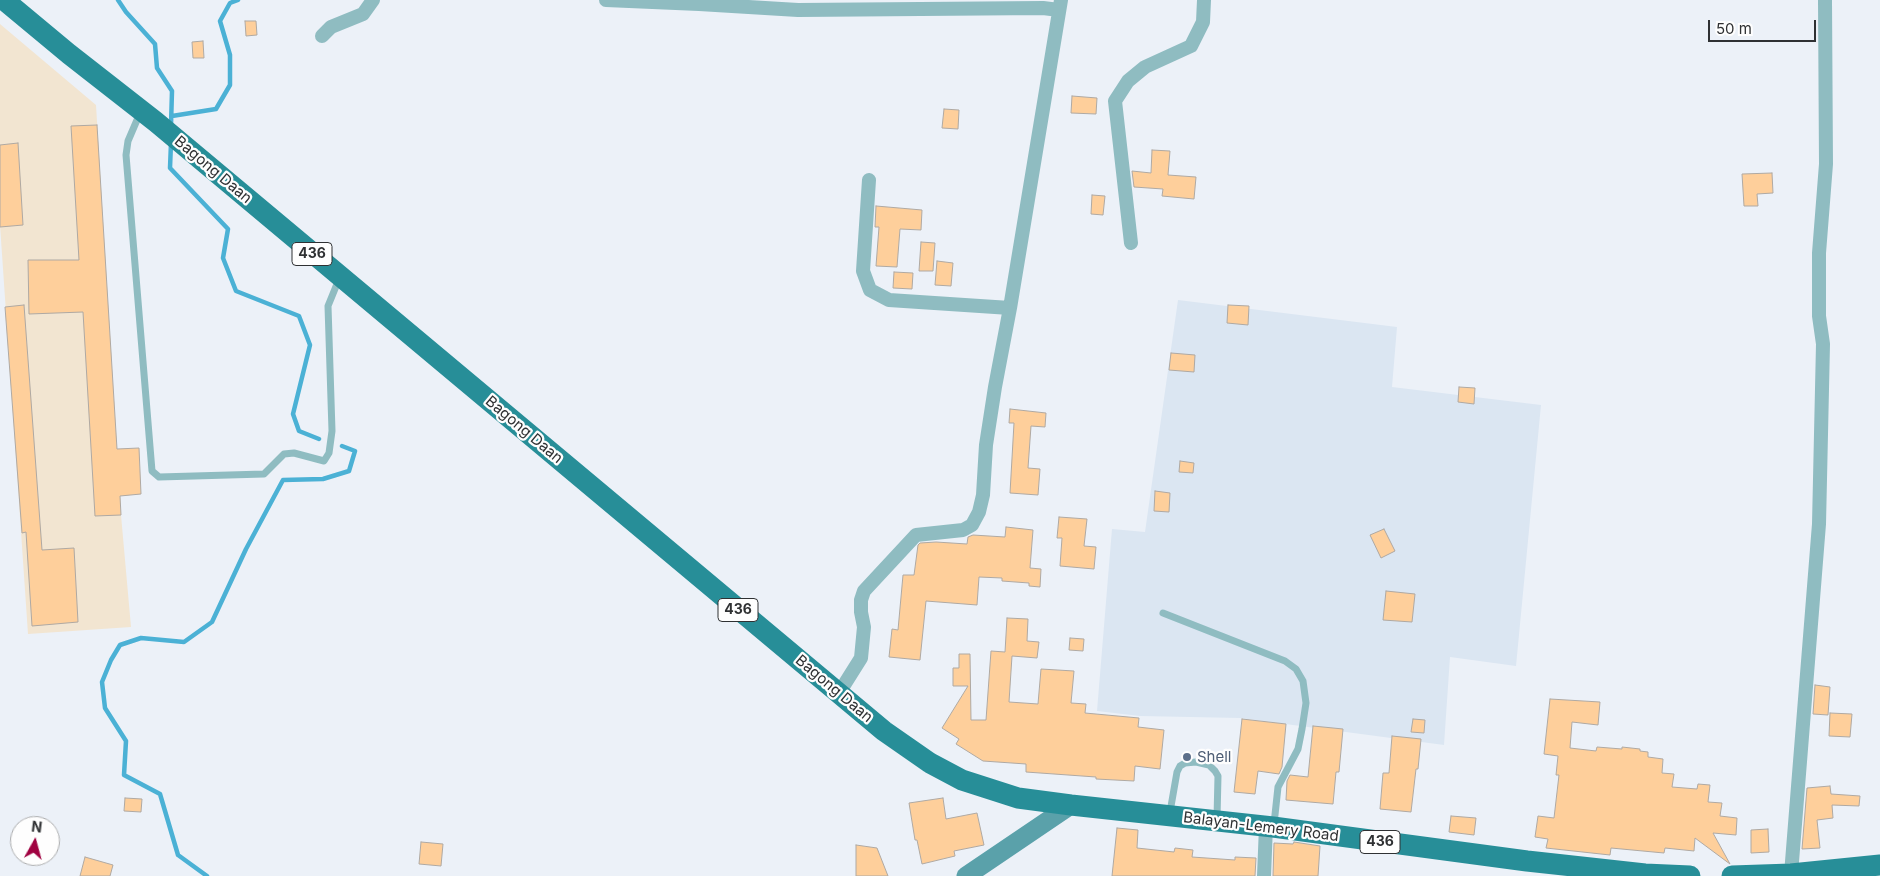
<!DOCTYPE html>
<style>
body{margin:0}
#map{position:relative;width:1880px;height:876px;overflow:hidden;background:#ecf1f8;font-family:Inter,sans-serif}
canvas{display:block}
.north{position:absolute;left:10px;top:816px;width:50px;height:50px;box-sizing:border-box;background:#fefefe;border:1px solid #abacad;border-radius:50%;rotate:7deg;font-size:14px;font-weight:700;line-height:20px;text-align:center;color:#2f3133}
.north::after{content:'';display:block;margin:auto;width:18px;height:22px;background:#a00241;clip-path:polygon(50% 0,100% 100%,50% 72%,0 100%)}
.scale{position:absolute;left:1708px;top:20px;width:108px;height:22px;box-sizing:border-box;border:2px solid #2f3133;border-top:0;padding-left:6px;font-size:15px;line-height:18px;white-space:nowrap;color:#2f3133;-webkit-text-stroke:4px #fefefe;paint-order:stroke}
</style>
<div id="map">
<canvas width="1880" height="876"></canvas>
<div class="north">N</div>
<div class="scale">50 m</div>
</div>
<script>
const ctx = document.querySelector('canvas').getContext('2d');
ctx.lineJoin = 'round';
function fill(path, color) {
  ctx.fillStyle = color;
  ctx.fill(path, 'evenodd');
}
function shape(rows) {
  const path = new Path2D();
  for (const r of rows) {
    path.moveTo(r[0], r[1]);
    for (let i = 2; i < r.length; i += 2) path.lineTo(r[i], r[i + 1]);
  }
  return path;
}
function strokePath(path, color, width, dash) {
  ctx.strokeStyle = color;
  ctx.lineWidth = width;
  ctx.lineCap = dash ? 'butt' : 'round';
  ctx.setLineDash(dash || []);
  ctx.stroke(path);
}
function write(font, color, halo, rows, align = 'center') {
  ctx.font = font + ' Inter,sans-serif';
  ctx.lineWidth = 4.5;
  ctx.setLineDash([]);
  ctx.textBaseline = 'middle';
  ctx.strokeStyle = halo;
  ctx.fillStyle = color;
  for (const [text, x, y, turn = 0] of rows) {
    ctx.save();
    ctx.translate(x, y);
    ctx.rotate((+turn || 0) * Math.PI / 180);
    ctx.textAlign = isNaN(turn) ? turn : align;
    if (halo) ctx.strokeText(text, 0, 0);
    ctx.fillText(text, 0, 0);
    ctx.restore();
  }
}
fill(shape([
 [1178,300,1397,327,1392,387,1541,405,1516,666,1450,657,1444,745,1240,718,1140,716,1097,711,1112,529,1145,532]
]), '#dbe6f2');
fill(shape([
 [0,24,96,105,121,515,131,627,28,634,0,225]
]), '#f2e5d1');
strokePath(shape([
 [118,0,126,12,155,44,157,68,172,91,171,125],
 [172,116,216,109,230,85,230,55,220,21,230,3,238,0],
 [171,143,170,168,228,229,223,258,236,291,299,316,310,345,293,414,299,431,319,439],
 [207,876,178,855,160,794,124,775,126,741,105,708,102,682,111,660,120,645,141,638,184,642,212,622,246,549,283,480,323,479,349,471,355,451,342,446]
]), '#4bb1d5', 4.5);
const building = shape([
 [245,21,256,21,257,35,246,36,245,21],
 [203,41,204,58,193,58,192,42,203,41],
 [1072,96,1097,98,1096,114,1071,113,1072,96],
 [944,109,959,110,958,129,942,128,944,109],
 [97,125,117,449,139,448,141,494,120,496,121,515,95,516,83,312,29,314,28,260,79,260,71,126,97,125],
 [18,143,23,225,0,227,0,145,18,143],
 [1152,150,1170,151,1168,175,1196,177,1194,199,1162,196,1163,189,1134,187,1132,171,1151,173,1152,150],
 [1772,173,1773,193,1757,194,1758,206,1744,206,1742,174,1772,173],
 [1092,195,1105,196,1103,215,1091,214,1092,195],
 [876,206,922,210,921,230,900,229,897,267,876,266,879,227,875,227,876,206],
 [921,242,935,243,933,271,919,271,921,242],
 [937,261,953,263,951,286,935,285,937,261],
 [894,272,913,273,912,289,893,288,894,272],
 [24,305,42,550,74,548,78,622,32,626,26,532,22,533,5,307,24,305],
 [1228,305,1249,306,1248,325,1227,323,1228,305],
 [1171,353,1195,355,1194,372,1169,370,1171,353],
 [1459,387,1475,388,1474,404,1458,402,1459,387],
 [1010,409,1046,413,1045,427,1031,426,1028,468,1040,469,1038,495,1010,493,1014,423,1009,423,1010,409],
 [1180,461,1194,463,1193,473,1179,472,1180,461],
 [1155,491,1170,493,1169,512,1154,511,1155,491],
 [1059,517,1087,519,1084,546,1096,547,1094,569,1060,566,1062,538,1057,538,1059,517],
 [1006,527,1033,530,1030,568,1041,569,1040,587,1029,586,1029,583,1002,581,1002,578,979,577,977,605,926,601,920,660,889,657,892,629,898,630,903,575,914,575,918,545,920,543,936,542,967,544,968,537,973,535,1005,537,1006,527],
 [1384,529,1395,551,1381,558,1370,535,1384,529],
 [1386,591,1415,594,1412,622,1383,620,1386,591],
 [1007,618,1028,619,1027,641,1039,642,1037,658,1012,656,1009,702,1038,704,1041,669,1074,671,1071,703,1086,704,1085,713,1139,718,1138,727,1164,730,1160,769,1135,766,1134,781,1096,779,1096,777,1026,772,1026,764,983,761,956,744,959,739,942,728,968,686,953,686,953,668,959,668,959,654,970,654,971,720,986,720,991,651,1005,652,1007,618],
 [1070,638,1084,639,1083,651,1069,650,1070,638],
 [1815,685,1830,687,1828,715,1813,714,1815,685],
 [1550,699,1600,702,1598,725,1572,722,1570,748,1596,751,1597,747,1622,749,1622,747,1640,749,1640,751,1648,752,1648,757,1663,759,1662,773,1674,774,1672,787,1697,789,1698,784,1710,785,1708,802,1722,803,1720,816,1737,818,1736,835,1713,833,1730,864,1695,838,1694,851,1665,848,1664,853,1611,848,1610,855,1546,848,1548,839,1535,837,1538,816,1554,818,1559,775,1556,775,1558,756,1544,754,1550,699],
 [1830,713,1852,714,1850,737,1829,736,1830,713],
 [1242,719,1286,724,1282,767,1279,774,1258,771,1255,794,1234,792,1242,719],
 [1413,719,1425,720,1424,733,1411,732,1413,719],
 [1313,726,1343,729,1339,772,1336,772,1333,804,1286,800,1287,781,1290,775,1308,777,1313,726],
 [1392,736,1421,739,1418,769,1416,769,1411,812,1380,809,1383,773,1389,773,1392,736],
 [1830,786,1831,794,1860,796,1859,806,1832,805,1833,818,1817,820,1820,848,1802,849,1807,788,1830,786],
 [125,798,142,799,141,812,124,811,125,798],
 [943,798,946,819,977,813,984,845,954,851,955,856,922,864,917,840,915,840,909,803,943,798],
 [1451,816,1476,818,1474,835,1449,832,1451,816],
 [1117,828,1138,830,1137,848,1174,852,1175,848,1193,850,1192,857,1235,860,1235,857,1256,858,1255,876,1112,876,1117,828],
 [1768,829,1769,852,1751,853,1751,830,1768,829],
 [421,842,443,844,441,866,419,864,421,842],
 [1294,842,1320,846,1318,876,1273,876,1274,843,1293,844,1294,842],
 [856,845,877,848,888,876,856,876,856,845],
 [85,857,113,865,110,876,80,876,85,857]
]);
fill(building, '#fecf9b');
strokePath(building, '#afa9a3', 1);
strokePath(shape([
 [140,113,128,141,126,155,152,471,159,477,264,474,284,454,294,453,324,461,329,453,332,431,328,306,339,279],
 [1163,613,1285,661,1296,669,1303,681,1306,703,1302,729,1298,749,1278,787,1274,824],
 [1170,812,1177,772,1180,766,1185,763,1196,762,1209,765,1215,771,1218,776,1217,818]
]), '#8fbcc1', 7);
strokePath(shape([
 [606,0,699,4,798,10,1043,8,1059,10],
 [322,36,331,27,363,14,373,0],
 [869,180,863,271,870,290,889,300,1010,308],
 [1131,243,1115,101,1128,81,1145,67,1191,46,1203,22,1204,0],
 [839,693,861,658,864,627,861,612,861,600,864,591,916,535,963,530,972,525,979,512,983,495,986,445,995,387,1010,308,1061,0],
 [1791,874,1819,524,1823,344,1819,316,1819,253,1826,164,1825,0],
 [1264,876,1266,826]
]), '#8fbcc1', 14);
strokePath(shape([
 [966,876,1071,805]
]), '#5aa1aa', 19);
strokePath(shape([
 [4,0,69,54,156,122,884,731,930,763,962,780,1018,798,1071,805,1273,827,1527,861,1645,874,1690,876],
 [1732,876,1791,874,1880,865]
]), '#278e98', 21);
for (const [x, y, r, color] of [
 [1187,757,5,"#5c6f8a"]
]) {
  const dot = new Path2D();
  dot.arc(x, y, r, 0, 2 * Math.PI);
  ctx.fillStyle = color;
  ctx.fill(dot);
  strokePath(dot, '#fefefe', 2);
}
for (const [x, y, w] of [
 [312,254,40],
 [738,610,40],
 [1380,842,40]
]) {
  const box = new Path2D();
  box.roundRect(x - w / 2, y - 11.5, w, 23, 4);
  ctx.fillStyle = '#fefefe';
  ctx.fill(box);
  strokePath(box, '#2f3133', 1);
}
write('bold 14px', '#2f3133', null, [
 ["436",312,254],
 ["436",738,610],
 ["436",1380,842]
]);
write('15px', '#2f3133', '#fefefe', [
 ["Bagong Daan",213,170,40],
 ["Bagong Daan",524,430,40],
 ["Bagong Daan",834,689,40],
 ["Balayan-Lemery Road",1261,827,7]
]);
write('15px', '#4e5e75', '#fefefe', [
 ["Shell",1197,757]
], 'left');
</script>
